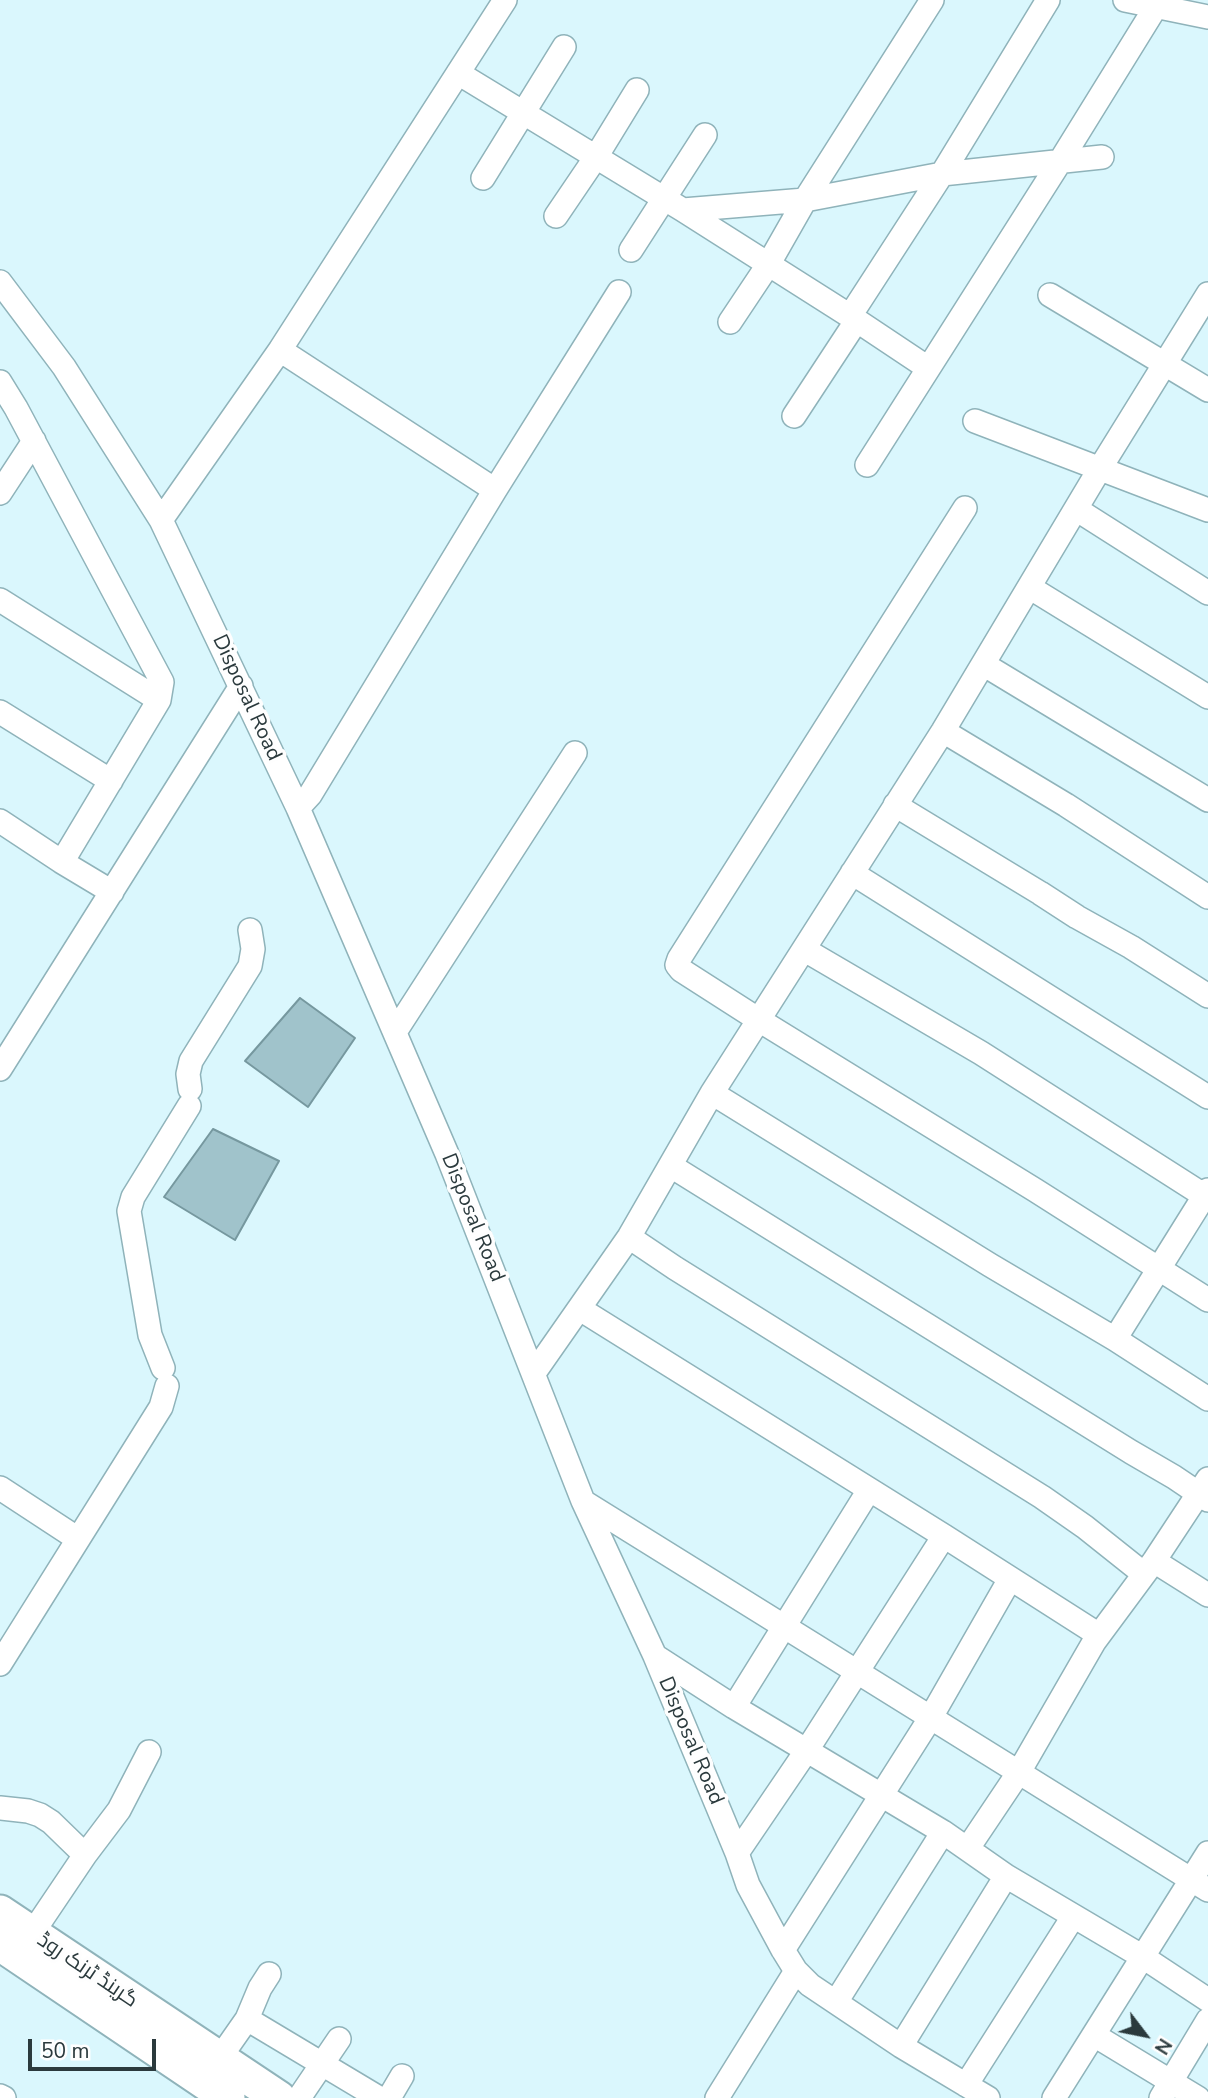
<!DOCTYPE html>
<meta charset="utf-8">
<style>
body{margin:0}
#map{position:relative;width:1208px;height:2098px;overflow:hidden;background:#daf7fd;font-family:"Nunito Sans",sans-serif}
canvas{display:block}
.north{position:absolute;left:1110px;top:2000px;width:70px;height:70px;-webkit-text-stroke:5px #fefefe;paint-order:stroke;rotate:122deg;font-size:19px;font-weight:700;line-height:28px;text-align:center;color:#2b3a3d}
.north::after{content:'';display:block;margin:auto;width:24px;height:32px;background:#2b3a3d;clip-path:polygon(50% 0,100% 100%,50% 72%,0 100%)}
.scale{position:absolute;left:28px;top:2039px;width:128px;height:32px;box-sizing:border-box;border:4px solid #2b3a3d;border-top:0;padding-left:9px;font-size:21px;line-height:24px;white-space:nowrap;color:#2b3a3d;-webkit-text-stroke:5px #fefefe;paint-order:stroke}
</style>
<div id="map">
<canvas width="1208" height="2098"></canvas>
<div class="north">N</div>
<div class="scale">50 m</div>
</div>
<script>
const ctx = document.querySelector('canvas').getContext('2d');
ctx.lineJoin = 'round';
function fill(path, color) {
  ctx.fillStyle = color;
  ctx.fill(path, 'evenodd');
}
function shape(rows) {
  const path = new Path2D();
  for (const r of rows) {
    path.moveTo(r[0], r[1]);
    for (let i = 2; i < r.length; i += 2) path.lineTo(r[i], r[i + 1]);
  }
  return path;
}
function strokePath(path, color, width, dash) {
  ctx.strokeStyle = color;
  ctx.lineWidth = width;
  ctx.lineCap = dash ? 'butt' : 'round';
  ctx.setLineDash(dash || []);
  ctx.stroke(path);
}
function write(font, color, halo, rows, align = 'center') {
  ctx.font = font + ' "Nunito Sans",Cairo,sans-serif';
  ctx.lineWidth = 7;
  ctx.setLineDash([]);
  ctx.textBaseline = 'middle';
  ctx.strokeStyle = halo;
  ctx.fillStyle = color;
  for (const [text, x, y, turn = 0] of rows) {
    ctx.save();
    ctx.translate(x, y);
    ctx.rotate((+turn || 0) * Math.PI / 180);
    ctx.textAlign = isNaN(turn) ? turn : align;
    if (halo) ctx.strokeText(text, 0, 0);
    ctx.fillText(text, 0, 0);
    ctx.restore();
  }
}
const building = shape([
 [300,998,355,1038,308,1107,245,1061,300,998],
 [213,1129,279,1161,235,1240,164,1197,213,1129]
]);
fill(building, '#a0c3cb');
strokePath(building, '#76989f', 2);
const minor = shape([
 [1125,0,1208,17],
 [458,73,683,210,850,316,928,368],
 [483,178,564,47],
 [683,210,805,200,942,174,1102,157],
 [556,216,596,157,637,90],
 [631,250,705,135],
 [0,282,64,367,161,520,298,808,447,1154,583,1501,655,1656,737,1853,748,1885,783,1950,796,1971,810,1985,901,2046,988,2098],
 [1050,295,1208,390],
 [850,316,942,174,1048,0],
 [730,322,768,265,805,200,932,0],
 [280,350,495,490],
 [0,382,16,408,162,682,159,700,62,862,112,892],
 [794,416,857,320],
 [975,421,1208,510],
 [867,465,1061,160,1160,0],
 [0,493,34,441],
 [965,508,679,959,677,965,681,970,759,1020,1035,1190,1208,1300],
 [1076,509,1208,593],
 [161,520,280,350,505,0],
 [1029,587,1208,697],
 [0,600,159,700],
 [983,664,1208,800],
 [0,712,111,781],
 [943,731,1066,805,1208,897],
 [895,805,1040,893,1077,917,1131,947,1208,996],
 [298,808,310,795,495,490,619,292],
 [0,821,62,862],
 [852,873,1208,1097],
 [805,950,981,1053,1208,1198],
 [395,1032,575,753],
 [0,1069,241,686],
 [190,1089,188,1074,191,1061,250,966,253,949,250,930],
 [712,1093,990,1265,1115,1339,1208,1399],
 [671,1166,1131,1452,1174,1477,1208,1500],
 [629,1237,675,1268,1042,1497,1085,1527,1144,1574],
 [580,1309,944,1536,1099,1635],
 [1115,1339,1208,1190],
 [163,1368,150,1335,129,1211,133,1197,189,1106],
 [534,1373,629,1237,712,1093,943,731,1099,470,1208,294],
 [0,1488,78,1539],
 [584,1502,1208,1890],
 [1154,1561,1208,1595],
 [655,1656,734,1707,943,1832,1006,1876,1143,1957,1208,2000],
 [0,1664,161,1407,167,1386],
 [734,1707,869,1490],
 [0,1808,28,1811,40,1815,51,1822,85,1855],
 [968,1848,1019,1772,1094,1642,1154,1561,1208,1479],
 [737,1853,807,1750,944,1536],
 [25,1944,85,1855,119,1810,149,1752],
 [783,1950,931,1717,1010,1579],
 [836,2002,943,1832],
 [247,2019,379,2098],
 [1094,2035,1198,2098],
 [901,2046,1006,1876],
 [219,2059,247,2019,260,1988,269,1974],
 [966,2085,1073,1917],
 [0,2096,4,2098],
 [299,2098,339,2039],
 [389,2098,402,2076],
 [717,2098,796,1971],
 [1054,2098,1208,1853],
 [1161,2098,1208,2020]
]);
const highway = shape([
 [0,1912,279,2098],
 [0,1944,228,2098]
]);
strokePath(minor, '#8fb3ba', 26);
strokePath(highway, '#8fb3ba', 37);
strokePath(minor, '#fff', 23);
strokePath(highway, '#fff', 33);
write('21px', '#2b3a3d', '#fefefe', [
 ["Disposal Road",246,698,65],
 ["Disposal Road",472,1218,68],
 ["Disposal Road",690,1741,67],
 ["گرینڈ ٹرنک روڈ",87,1971,34]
]);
</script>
